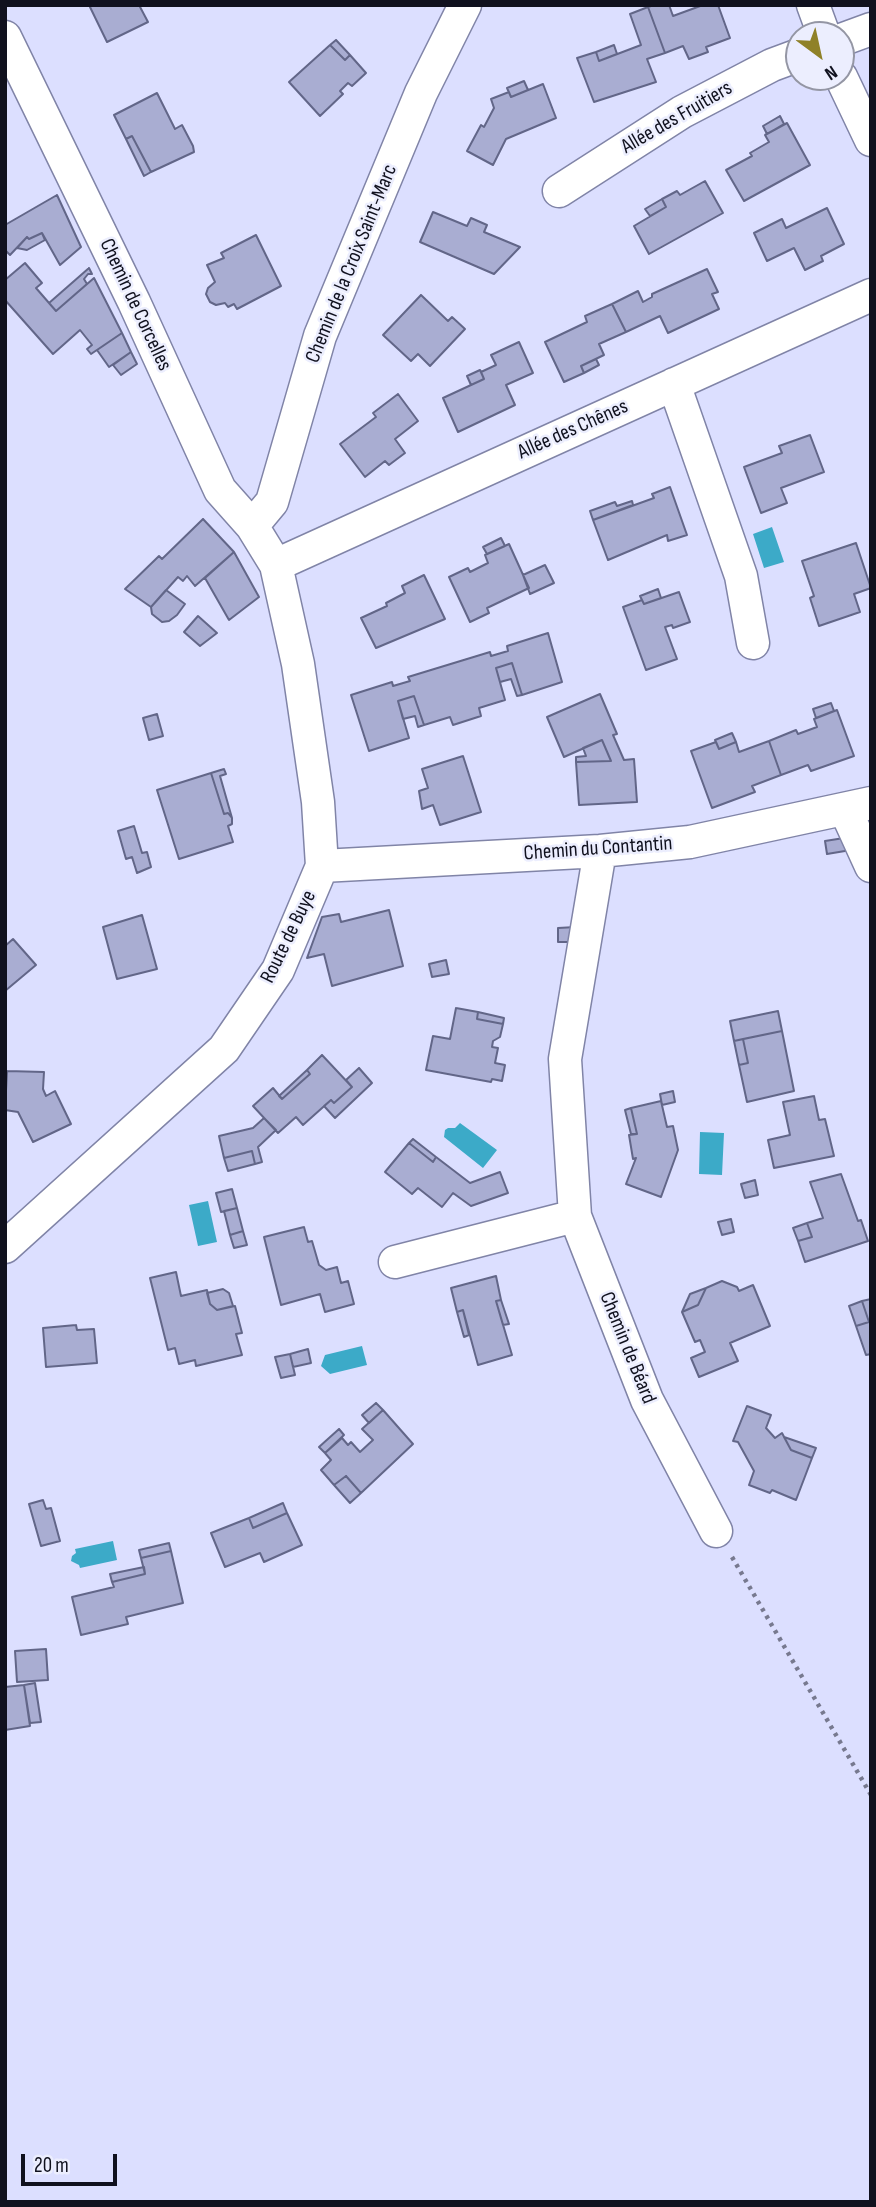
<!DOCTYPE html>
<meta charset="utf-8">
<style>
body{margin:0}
#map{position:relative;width:876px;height:2207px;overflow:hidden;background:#dcdfff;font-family:"Sofia Sans Condensed",sans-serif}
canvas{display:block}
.frame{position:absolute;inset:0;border:7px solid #10111e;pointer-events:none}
.north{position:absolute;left:785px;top:21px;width:70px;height:70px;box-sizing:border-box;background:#eceefe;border:2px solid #9496a4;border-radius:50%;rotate:147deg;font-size:19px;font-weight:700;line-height:28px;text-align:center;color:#10111e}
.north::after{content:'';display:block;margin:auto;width:24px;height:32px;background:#8f8128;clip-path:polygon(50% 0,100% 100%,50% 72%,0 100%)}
.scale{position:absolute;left:21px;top:2154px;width:96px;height:32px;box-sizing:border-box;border:4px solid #10111e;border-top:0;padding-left:9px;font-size:21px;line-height:24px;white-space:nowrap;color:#10111e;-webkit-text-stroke:5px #eceefe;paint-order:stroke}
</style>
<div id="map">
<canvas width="876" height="2207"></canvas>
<div class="frame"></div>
<div class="north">N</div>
<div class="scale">20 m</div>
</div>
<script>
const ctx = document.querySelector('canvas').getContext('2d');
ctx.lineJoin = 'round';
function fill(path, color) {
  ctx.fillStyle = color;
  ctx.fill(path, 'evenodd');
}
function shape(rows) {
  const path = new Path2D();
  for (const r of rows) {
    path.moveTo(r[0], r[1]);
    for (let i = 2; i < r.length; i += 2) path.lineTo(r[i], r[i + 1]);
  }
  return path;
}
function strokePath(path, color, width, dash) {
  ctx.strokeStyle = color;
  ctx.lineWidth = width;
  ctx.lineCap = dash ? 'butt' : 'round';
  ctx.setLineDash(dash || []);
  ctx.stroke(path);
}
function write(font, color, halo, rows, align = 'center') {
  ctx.font = font + ' "Sofia Sans Condensed",sans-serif';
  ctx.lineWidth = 5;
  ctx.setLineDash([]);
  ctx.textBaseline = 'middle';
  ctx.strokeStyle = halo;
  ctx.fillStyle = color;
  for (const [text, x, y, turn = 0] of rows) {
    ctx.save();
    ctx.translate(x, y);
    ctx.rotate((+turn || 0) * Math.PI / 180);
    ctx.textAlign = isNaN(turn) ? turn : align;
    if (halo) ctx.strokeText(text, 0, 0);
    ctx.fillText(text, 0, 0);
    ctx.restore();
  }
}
fill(shape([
 [772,527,784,562,764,568,753,534],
 [460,1123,497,1150,483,1168,444,1137,445,1130,448,1128,455,1128],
 [700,1132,724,1133,722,1175,699,1174],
 [208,1201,217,1242,198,1246,189,1205],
 [362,1346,367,1365,330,1374,321,1366,325,1355],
 [113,1541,117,1560,80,1568,79,1565,71,1561,72,1556,76,1553,75,1549]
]), '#3caac8');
const building = shape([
 [89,5,139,5,148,22,107,42,89,5],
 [654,5,669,5,673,16,703,5,718,5,730,38,706,47,708,52,689,59,683,46,665,53,648,7,654,5],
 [648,7,665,53,647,59,656,82,594,102,577,58,596,52,599,61,641,45,630,14,648,7],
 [336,40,350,55,345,60,330,45,336,40],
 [330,45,345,60,350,55,366,73,352,86,348,83,340,91,343,94,320,116,289,82,330,45],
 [614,45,617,54,599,61,596,52,614,45],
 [524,81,528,90,511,97,507,88,524,81],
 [543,84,556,118,506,139,493,165,467,151,481,125,484,127,494,108,491,99,509,92,511,97,543,84],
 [157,93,175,129,182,125,193,146,194,152,151,172,132,136,126,139,114,115,157,93],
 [780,116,784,124,767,134,763,126,780,116],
 [787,123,810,165,744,201,726,170,752,156,750,153,769,142,765,135,787,123],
 [132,136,151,172,144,176,126,139,132,136],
 [705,181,723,213,649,254,634,226,666,207,662,199,677,191,680,195,705,181],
 [57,195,81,247,60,265,42,233,29,239,27,237,10,255,5,250,5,225,57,195],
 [662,199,666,207,650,216,645,209,662,199],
 [827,208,844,244,821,256,823,261,805,270,794,248,767,261,754,233,782,219,786,228,827,208],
 [433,212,467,226,471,218,487,225,484,232,520,247,494,274,420,242,433,212],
 [42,233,45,240,27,250,17,248,27,237,29,239,42,233],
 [256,235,281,286,237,309,234,304,228,307,225,303,216,305,210,302,206,294,208,288,215,282,207,265,224,258,221,253,256,235],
 [25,263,42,283,36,288,56,311,94,278,122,333,91,354,87,349,92,345,80,330,53,354,5,300,5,280,25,263],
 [89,268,92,274,88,274,84,279,87,284,56,311,49,303,89,268],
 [707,269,718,292,712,294,719,309,668,333,660,316,626,332,612,304,638,291,643,302,652,297,652,294,707,269],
 [421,295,448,321,452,317,465,329,430,366,418,354,411,361,383,335,421,295],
 [612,304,626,332,599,344,604,355,581,366,584,373,564,382,545,342,587,322,585,316,612,304],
 [122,333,131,352,109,367,97,350,122,333],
 [519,342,533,373,506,385,515,405,458,432,443,398,484,379,481,372,496,365,491,355,519,342],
 [131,352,137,364,121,375,113,365,131,352],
 [596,359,599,365,584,373,581,366,596,359],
 [480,370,484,379,471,385,467,376,480,370],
 [398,394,418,421,395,439,405,453,389,465,385,461,365,477,340,444,376,417,373,413,398,394],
 [810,435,824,472,781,488,787,503,761,513,744,467,782,453,779,446,810,435],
 [670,487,687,535,668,541,667,535,608,560,593,520,654,498,652,494,670,487],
 [632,501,633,505,593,520,590,511,615,502,617,506,632,501],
 [203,519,234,552,195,586,187,576,183,581,178,577,151,607,125,589,159,556,162,559,203,519],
 [501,538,505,546,487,554,483,547,501,538],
 [856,543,871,588,854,594,860,612,819,626,810,598,814,596,802,561,856,543],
 [509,544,529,588,487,608,489,613,470,622,449,577,468,568,470,572,488,563,485,555,509,544],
 [234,552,259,597,229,620,205,578,234,552],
 [545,565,554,583,530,594,523,575,545,565],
 [424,575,445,619,376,648,361,618,387,606,386,603,405,593,402,586,424,575],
 [658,589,661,598,644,604,640,596,658,589],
 [166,590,185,604,177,615,169,621,162,622,152,614,151,607,166,590],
 [679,592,690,622,673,628,672,625,665,627,677,659,646,670,623,607,642,600,644,604,679,592],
 [198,616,217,633,200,646,184,632,198,616],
 [548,633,562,682,522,695,512,663,496,668,505,700,479,708,481,716,453,725,450,717,424,725,414,696,398,701,409,738,369,751,351,695,392,682,393,686,410,681,408,677,490,652,491,656,508,651,507,646,548,633],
 [512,663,522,695,517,696,511,679,500,682,496,668,512,663],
 [600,694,617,734,613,735,624,760,634,759,637,802,579,805,576,762,611,761,602,740,564,757,547,717,600,694],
 [414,696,424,725,418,727,415,716,403,719,398,701,414,696],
 [831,703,834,711,816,718,813,709,831,703],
 [837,710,854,756,811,771,808,765,781,775,769,741,796,730,798,734,817,727,814,719,837,710],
 [157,714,163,736,149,740,143,718,157,714],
 [732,733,736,742,719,749,715,740,732,733],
 [602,740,611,761,576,762,576,757,586,756,583,748,602,740],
 [769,741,781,775,752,786,755,792,712,808,691,751,716,742,719,749,736,742,739,752,769,741],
 [463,756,481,812,440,825,433,805,422,809,419,791,428,788,422,769,463,756],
 [224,769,226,774,220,776,232,818,228,813,224,814,211,773,224,769],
 [211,773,224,814,228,813,232,818,232,824,228,826,233,842,179,859,157,790,211,773],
 [134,826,142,853,147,852,151,867,137,873,132,857,126,859,118,831,134,826],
 [844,838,851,850,827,854,825,841,844,838],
 [389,910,403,966,332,986,324,954,307,958,322,917,339,914,341,922,389,910],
 [142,915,157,969,117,979,103,927,142,915],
 [576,927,576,942,558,942,558,928,576,927],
 [13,939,36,965,5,991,5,946,13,939],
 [446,960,449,974,432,977,429,964,446,960],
 [456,1008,478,1012,477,1019,503,1024,500,1037,493,1041,492,1047,498,1048,495,1063,505,1065,502,1081,492,1079,491,1082,426,1070,433,1036,450,1039,456,1008],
 [778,1011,782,1031,734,1041,730,1021,778,1011],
 [478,1012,504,1018,503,1024,477,1019,478,1012],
 [782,1031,794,1091,747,1102,739,1065,748,1063,743,1039,782,1031],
 [743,1039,748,1063,739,1065,734,1041,743,1039],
 [322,1055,352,1087,334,1103,331,1100,303,1125,296,1117,278,1133,253,1106,273,1088,282,1099,310,1074,307,1070,322,1055],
 [359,1068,372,1083,335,1118,324,1106,331,1100,334,1103,352,1087,346,1080,359,1068],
 [307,1070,310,1074,282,1099,279,1096,307,1070],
 [7,1071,44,1072,43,1089,46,1096,55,1091,71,1124,33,1142,18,1112,5,1110,7,1071],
 [673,1091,675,1102,662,1105,660,1094,673,1091],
 [814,1096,819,1120,825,1119,834,1156,774,1168,768,1140,790,1135,783,1102,814,1096],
 [661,1101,667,1127,673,1126,678,1150,661,1197,626,1184,636,1158,633,1159,629,1135,637,1134,631,1108,661,1101],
 [631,1108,637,1134,631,1134,625,1110,631,1108],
 [264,1118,276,1130,258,1147,262,1162,255,1164,252,1151,224,1158,219,1136,253,1128,264,1118],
 [413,1139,436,1157,433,1162,409,1143,413,1139],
 [409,1143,433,1162,436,1157,470,1183,500,1172,508,1193,471,1206,453,1193,442,1207,418,1188,412,1194,385,1172,409,1143],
 [252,1151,255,1164,228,1171,224,1158,252,1151],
 [841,1174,858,1221,861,1220,868,1241,805,1262,798,1241,812,1237,807,1223,823,1218,810,1182,841,1174],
 [755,1180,758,1195,745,1198,741,1184,755,1180],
 [232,1189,237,1208,221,1212,216,1193,232,1189],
 [237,1208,243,1231,230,1235,224,1211,237,1208],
 [731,1219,734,1232,722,1235,718,1222,731,1219],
 [807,1223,812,1237,798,1241,793,1228,807,1223],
 [304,1227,308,1242,312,1241,319,1265,326,1270,337,1267,341,1283,348,1281,354,1304,325,1312,320,1294,281,1305,264,1237,304,1227],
 [243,1231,247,1245,234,1248,230,1235,243,1231],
 [176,1272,181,1296,207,1290,210,1304,217,1310,235,1306,242,1333,236,1334,242,1355,196,1366,195,1360,179,1364,175,1348,168,1350,150,1278,176,1272],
 [496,1276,501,1300,496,1301,512,1355,478,1365,463,1310,457,1312,451,1288,496,1276],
 [722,1281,737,1287,739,1291,753,1285,770,1326,730,1343,738,1361,699,1377,691,1358,705,1352,700,1340,695,1342,682,1312,698,1305,706,1288,722,1281],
 [706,1288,698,1305,682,1312,690,1294,706,1288],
 [223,1289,229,1293,233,1306,217,1310,210,1304,207,1293,223,1289],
 [871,1299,871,1354,866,1355,856,1326,869,1322,862,1301,871,1299],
 [501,1300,509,1324,503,1325,496,1301,501,1300],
 [862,1301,869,1322,856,1326,849,1306,862,1301],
 [463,1310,469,1335,464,1337,457,1312,463,1310],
 [76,1325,77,1330,94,1329,97,1363,46,1367,43,1328,76,1325],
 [308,1349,311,1363,293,1367,290,1354,308,1349],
 [290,1354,295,1375,281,1378,275,1357,290,1354],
 [376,1403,383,1410,369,1423,362,1415,376,1403],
 [747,1406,771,1415,766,1428,775,1438,782,1433,791,1450,812,1458,796,1500,772,1490,770,1493,749,1485,754,1471,738,1442,733,1441,747,1406],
 [383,1410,413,1444,361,1493,346,1476,334,1485,321,1470,331,1460,325,1453,342,1438,348,1445,351,1442,360,1452,373,1440,362,1429,383,1410],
 [339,1429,344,1435,325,1453,319,1447,339,1429],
 [784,1437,816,1448,812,1458,791,1450,784,1437],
 [346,1476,361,1493,350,1503,334,1485,346,1476],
 [43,1500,46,1509,51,1508,60,1541,41,1546,29,1504,43,1500],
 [283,1503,287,1513,253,1528,249,1518,283,1503],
 [287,1513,302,1545,264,1562,260,1553,225,1567,211,1533,249,1518,253,1528,287,1513],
 [169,1543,171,1551,141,1558,139,1550,169,1543],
 [171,1551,183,1603,126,1617,128,1624,81,1635,72,1597,114,1587,112,1582,145,1574,141,1558,171,1551],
 [144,1567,145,1574,112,1582,110,1574,144,1567],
 [46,1649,48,1680,17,1682,15,1651,46,1649],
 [35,1683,41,1722,30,1723,24,1685,35,1683],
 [24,1685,30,1726,5,1730,5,1687,24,1685]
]);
fill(building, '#a9add2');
strokePath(building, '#626688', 2);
const street = shape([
 [813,5,824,35],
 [5,37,134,302,220,490,252,526,276,565,298,664,318,802,322,866,278,970,224,1049,5,1247],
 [841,40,871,29],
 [841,77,871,140],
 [559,191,682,112,772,65,799,55],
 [674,384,741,576,753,643],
 [252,526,272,502,320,336,421,93,465,5],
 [276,565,871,295],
 [845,809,871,866],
 [600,851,565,1059,575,1216,647,1400,716,1531],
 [322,866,600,851,690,842,871,803],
 [395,1262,575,1216]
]);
strokePath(street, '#8084a7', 35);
strokePath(shape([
 [732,1557,871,1795]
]), '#77798f', 4.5, [3.5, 5]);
strokePath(street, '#fff', 32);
write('21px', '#10111e', '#eceefe', [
 ["Allée des Fruitiers",677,118,-30],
 ["Chemin de la Croix Saint-Marc",352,264,-68],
 ["Chemin de Corcelles",135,305,65],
 ["Allée des Chênes",573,430,-24],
 ["Chemin du Contantin",598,849,-4],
 ["Route de Buye",289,937,-64],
 ["Chemin de Béard",627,1348,68]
]);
</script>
